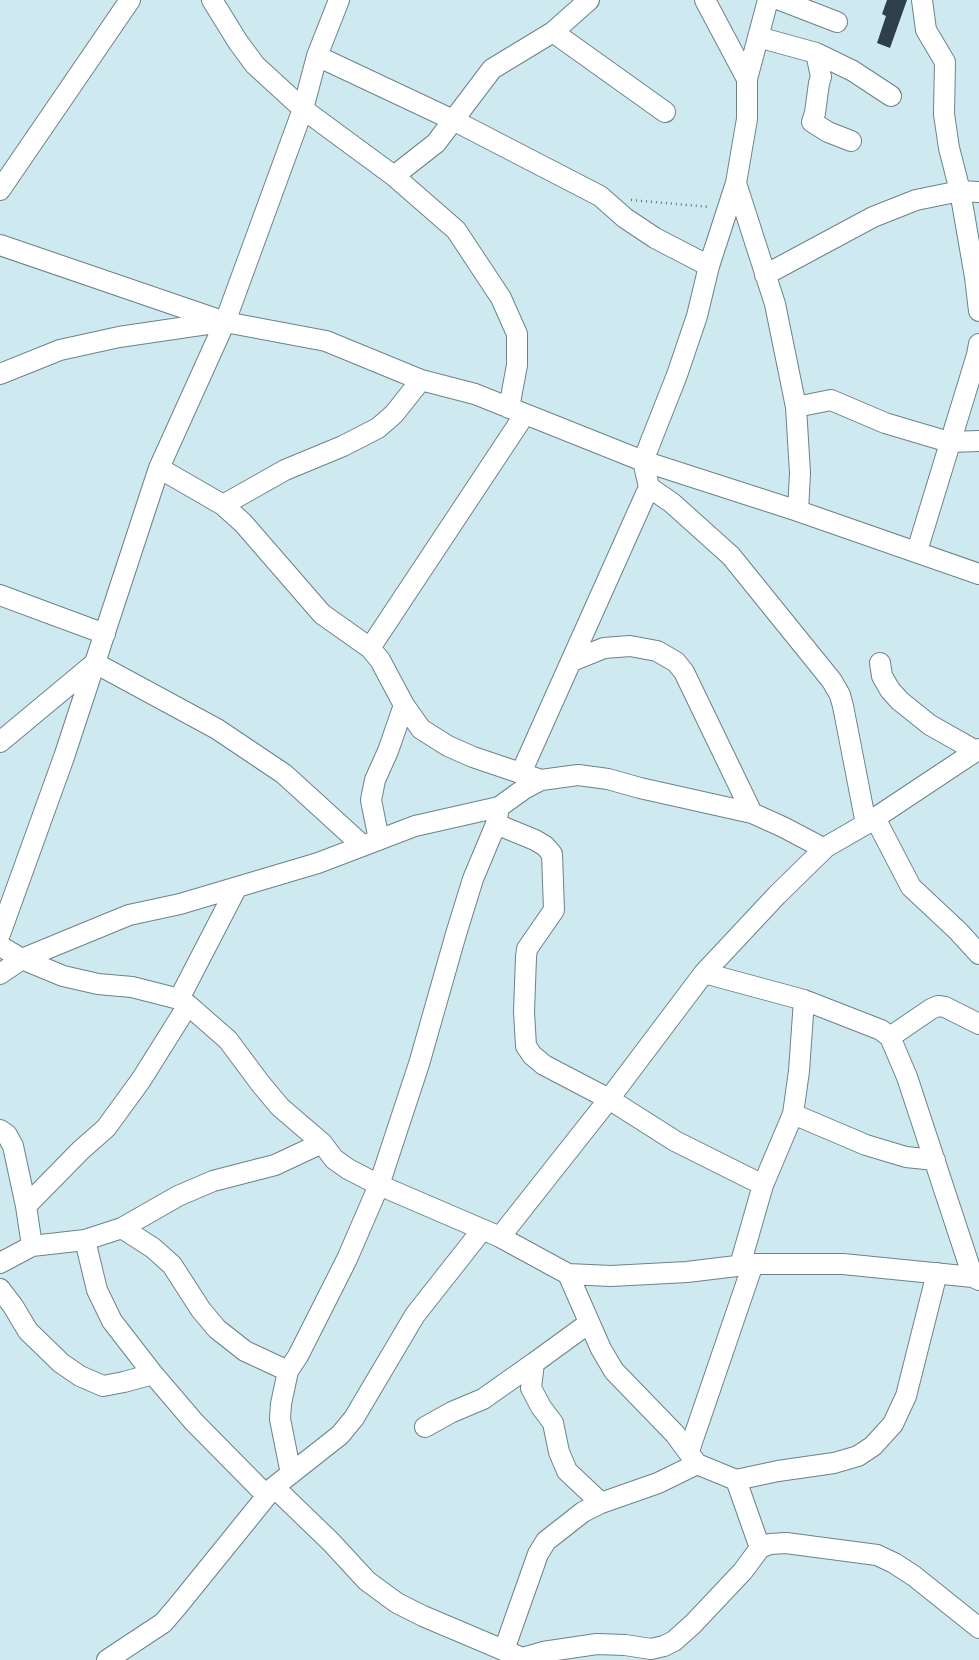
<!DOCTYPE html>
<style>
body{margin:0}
canvas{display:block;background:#cfe9f1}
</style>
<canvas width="979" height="1660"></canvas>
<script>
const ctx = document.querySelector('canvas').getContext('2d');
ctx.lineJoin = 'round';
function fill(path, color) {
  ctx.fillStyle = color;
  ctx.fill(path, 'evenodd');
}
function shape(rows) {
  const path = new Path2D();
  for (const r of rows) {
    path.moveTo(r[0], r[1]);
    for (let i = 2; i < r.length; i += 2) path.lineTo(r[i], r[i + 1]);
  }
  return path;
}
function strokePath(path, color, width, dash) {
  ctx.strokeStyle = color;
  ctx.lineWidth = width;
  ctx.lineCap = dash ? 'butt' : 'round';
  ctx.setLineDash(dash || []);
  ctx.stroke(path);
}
fill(shape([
 [887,0,907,0,890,48,877,43,886,16,882,14]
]), '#2e3f4a');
const minor = shape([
 [212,0,238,42,255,65,303,109,394,176,456,230,501,298,517,334,517,365,509,408],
 [705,0,747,79],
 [768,0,747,79,747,119,736,183,709,266,697,316,677,375,643,461,649,487,672,503,731,556,832,681,840,695,843,706,866,824],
 [780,0,837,22],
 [922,0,926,30,945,62,944,114,949,148,960,191,975,277,979,311],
 [553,32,665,112],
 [758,37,816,53,853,71,891,96],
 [816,53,821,77,819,83,815,113,812,122,828,132,851,141],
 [317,56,453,120,600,196,625,218,655,238,709,266],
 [394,176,436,143,492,69,553,32,589,0],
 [736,183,775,304,796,407,800,473,798,511],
 [0,190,130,0],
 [0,245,225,322,326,341,421,380,475,394,643,461,798,511,979,574],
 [765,275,873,217,916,200,960,191,979,192],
 [0,374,60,350,119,337,221,322],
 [796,407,831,400,885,423,949,442,979,441],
 [159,468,223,505,243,523,322,614,370,648,380,660,404,705,421,729,448,746,473,757,541,780],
 [223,505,285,470,343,446,378,428,394,414,421,380],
 [917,551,977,355,979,344],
 [0,595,105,634],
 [370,648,525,414],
 [572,661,604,648,630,646,657,651,676,662,684,672,752,813],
 [880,663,882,676,890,690,900,701,930,725,976,751],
 [0,742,95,663,217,729,284,774,363,846],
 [521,773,649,487],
 [875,818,911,887,958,931,979,954],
 [496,824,535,840,545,846,552,854,554,910,527,949,526,957,524,1012,526,1046,532,1055,544,1065,609,1099,675,1141,763,1185],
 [379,840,371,800,375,780,388,751,404,705],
 [0,934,64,757,159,468,225,322,303,109,317,56,339,0],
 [0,946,22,959,63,976,98,984,132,987,179,999,188,1005,228,1040,260,1083,280,1107,322,1143,334,1159,348,1169,379,1185,500,1237,568,1274,611,1276,687,1272,753,1264,843,1264,973,1277,979,1280],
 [704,973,804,1000,881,1030,890,1037,907,1077,973,1277],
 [0,974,22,959,129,915,180,904,318,863,415,826,499,807,524,789,541,780,578,775,608,779,640,788,752,813,783,827,821,847,826,847,866,824,979,749],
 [179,999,237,887],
 [890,1037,931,1009,938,1006,945,1007,979,1024],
 [793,1114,866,1145,906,1157,935,1160],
 [0,1130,7,1135,13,1146,26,1206,32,1246],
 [26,1206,81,1150,106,1128,141,1080,188,1005],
 [122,1228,153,1248,172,1265,201,1310,217,1329,245,1351,288,1371],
 [500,1237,609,1099,704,973,777,895,826,847],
 [85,1240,97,1290,112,1321,153,1374,194,1422,267,1496],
 [0,1263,32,1246,85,1240,122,1228,178,1196,213,1181,275,1165,322,1143],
 [740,1265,763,1185,793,1114,799,1071,804,1000],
 [568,1274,601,1349,614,1371,675,1434,697,1464,736,1480,778,1471,834,1463,858,1456,873,1446,893,1424,906,1396,937,1273],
 [0,1289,13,1306,28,1331,61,1363,80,1376,103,1386,124,1382,153,1374],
 [589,1323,534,1363,531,1388,541,1407,553,1423,559,1452,567,1471,601,1503],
 [425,1427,452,1412,483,1399,534,1363],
 [689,1451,753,1264],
 [291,1474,280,1419,281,1404,288,1371,298,1356,347,1259,379,1185,419,1064,456,934,473,879,496,824,499,807],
 [736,1480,760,1548],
 [274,1487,331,1542,367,1581,397,1603,423,1616,522,1658],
 [504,1650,538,1554,546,1541,583,1512,601,1503,658,1483,697,1464],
 [107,1660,163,1623,176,1608,274,1487,340,1435,354,1418,415,1315,482,1230],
 [521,1660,522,1658,543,1652,597,1644,625,1645,651,1649,664,1646,674,1641,693,1624,743,1571,760,1548,770,1544,786,1543,877,1555,894,1563,914,1576,979,1628]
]);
strokePath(minor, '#6b838a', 22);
strokePath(shape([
 [631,200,710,207]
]), '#637479', 2.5, [1, 4]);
strokePath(minor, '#fff', 20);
</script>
